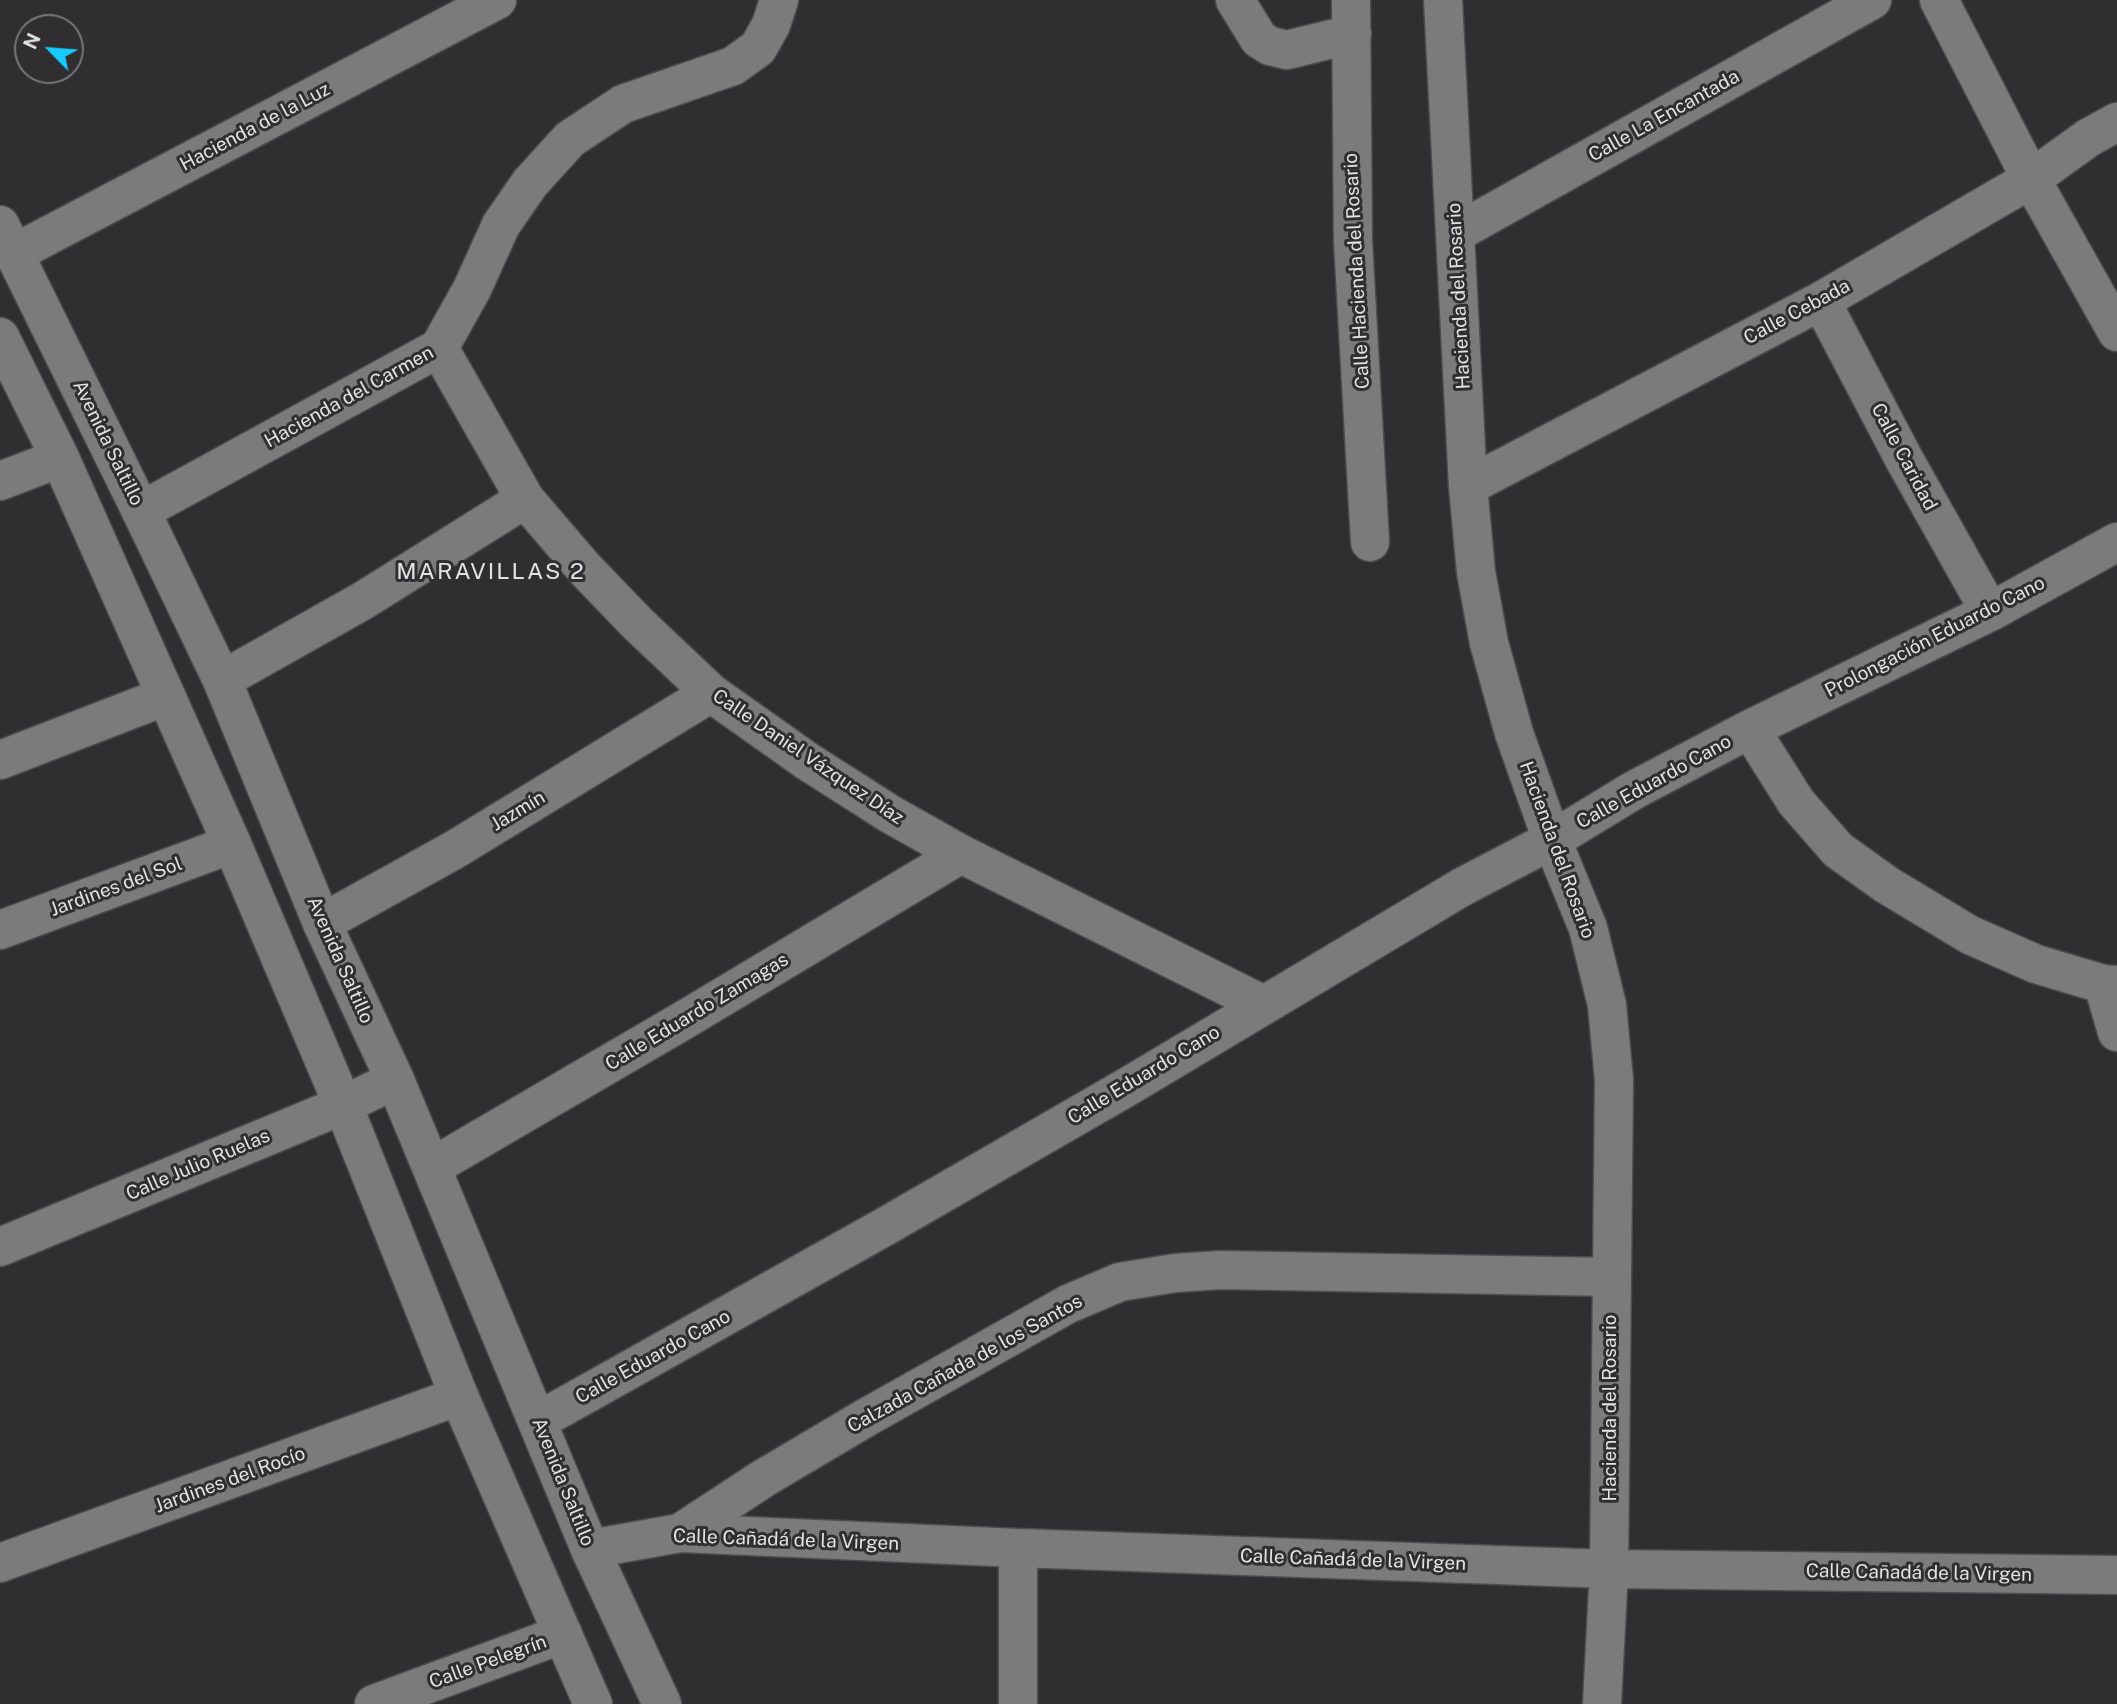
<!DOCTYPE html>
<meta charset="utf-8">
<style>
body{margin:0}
#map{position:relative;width:2117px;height:1704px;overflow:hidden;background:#302e30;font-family:"Public Sans",sans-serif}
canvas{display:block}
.north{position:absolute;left:14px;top:14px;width:70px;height:70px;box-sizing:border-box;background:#302e30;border:2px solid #787678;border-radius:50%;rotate:295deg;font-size:19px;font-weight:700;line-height:28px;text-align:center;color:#e3e2e3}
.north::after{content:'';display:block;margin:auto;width:24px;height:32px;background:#19cafc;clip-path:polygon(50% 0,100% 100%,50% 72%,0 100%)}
</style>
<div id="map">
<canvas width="2117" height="1704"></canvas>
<div class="north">N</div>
</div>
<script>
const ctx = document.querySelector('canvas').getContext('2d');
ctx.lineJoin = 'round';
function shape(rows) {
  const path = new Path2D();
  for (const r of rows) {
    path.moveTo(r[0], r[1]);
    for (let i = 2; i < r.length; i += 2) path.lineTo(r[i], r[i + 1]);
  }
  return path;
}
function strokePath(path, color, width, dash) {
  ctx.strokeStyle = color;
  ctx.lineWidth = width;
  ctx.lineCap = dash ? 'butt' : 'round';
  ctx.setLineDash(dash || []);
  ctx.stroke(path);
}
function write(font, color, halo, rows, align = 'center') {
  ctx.font = font + ' "Public Sans",sans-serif';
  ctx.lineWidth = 6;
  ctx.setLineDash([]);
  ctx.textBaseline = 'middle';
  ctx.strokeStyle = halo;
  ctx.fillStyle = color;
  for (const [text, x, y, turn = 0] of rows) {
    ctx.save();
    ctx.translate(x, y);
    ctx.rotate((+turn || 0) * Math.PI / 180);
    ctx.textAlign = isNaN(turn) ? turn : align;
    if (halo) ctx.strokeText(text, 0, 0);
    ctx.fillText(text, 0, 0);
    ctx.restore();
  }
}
const minor = shape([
 [1235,0,1259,39,1270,46,1287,50,1352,34],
 [1351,0,1353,241,1370,542],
 [1443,0,1468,486,1476,572,1489,643,1514,733,1552,840,1588,928,1607,1005,1614,1080,1609,1569,1602,1704],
 [1939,0,2031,179,2117,332],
 [1456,233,1872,0],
 [13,254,497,0],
 [1821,301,1904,459,1990,612],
 [439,348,525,499,585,569,638,624,711,693,807,761,890,814,961,854,1262,1004],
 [0,481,60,458],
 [1468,486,1821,301,2031,179,2088,138,2117,122],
 [141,511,439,348,472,289,501,225,530,183,570,139,623,104,733,66,758,48,771,25,779,0],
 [222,680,364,600,525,499],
 [1750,729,1796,802,1838,850,1887,885,1970,935,2036,964,2103,984,2117,985],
 [0,760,166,696],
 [322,923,454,850,711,693],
 [0,930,232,844],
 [2103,984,2117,1032],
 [432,1167,684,1020,961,854],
 [0,1247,343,1105,395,1080],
 [538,1421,886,1226,1127,1087,1462,887,1552,840,1634,790,1750,729,1990,612,2117,542],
 [680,1533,764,1478,867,1417,1068,1304,1120,1282,1175,1273,1221,1270,1611,1277],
 [1018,1548,1018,1704],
 [590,1549,680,1533,1018,1548,1609,1569,2117,1575],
 [0,1563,459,1396],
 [374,1704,563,1634]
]);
const tertiary = shape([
 [0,225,141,511,222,680,322,923,395,1080,590,1549,662,1704],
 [0,337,60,458,232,844,343,1105,459,1396,593,1704]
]);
strokePath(minor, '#4d4c4d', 41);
strokePath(tertiary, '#4d4c4d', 41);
strokePath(minor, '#7d7a7c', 38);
strokePath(tertiary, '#7d7a7c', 38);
write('19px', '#e3e2e3', '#302e30', [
 ["Calle La Encantada",1664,116,-29],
 ["Hacienda de la Luz",255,127,-28],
 ["Calle Hacienda del Rosario",1357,271,-93],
 ["Hacienda del Rosario",1459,296,-93],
 ["Calle Cebada",1797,312,-28],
 ["Hacienda del Carmen",349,397,-29],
 ["Avenida Saltillo",108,443,64],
 ["Calle Caridad",1904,457,62],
 ["Prolongación Eduardo Cano",1935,637,-27],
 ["Calle Daniel Vázquez Díaz",808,757,34],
 ["Calle Eduardo Cano",1654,782,-29],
 ["Jazmín",518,811,-31],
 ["Hacienda del Rosario",1557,850,70],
 ["Jardines del Sol",116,887,-20],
 ["Avenida Saltillo",340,960,66],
 ["Calle Eduardo Zamagas",697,1012,-31],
 ["Calle Eduardo Cano",1144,1075,-31],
 ["Calle Julio Ruelas",198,1165,-23],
 ["Calle Eduardo Cano",653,1357,-29],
 ["Calzada Cañada de los Santos",965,1364,-29],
 ["Hacienda del Rosario",1610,1408,-90],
 ["Jardines del Rocío",230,1480,-20],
 ["Avenida Saltillo",563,1482,68],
 ["Calle Cañadá de la Virgen",786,1540,2],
 ["Calle Cañadá de la Virgen",1353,1560,2],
 ["Calle Cañadá de la Virgen",1919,1573,1],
 ["Calle Pelegrín",488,1662,-20]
]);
ctx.letterSpacing = '2px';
write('23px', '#e4e1e4', '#302e30', [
 ["MARAVILLAS 2",491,572]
]);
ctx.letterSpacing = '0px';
</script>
